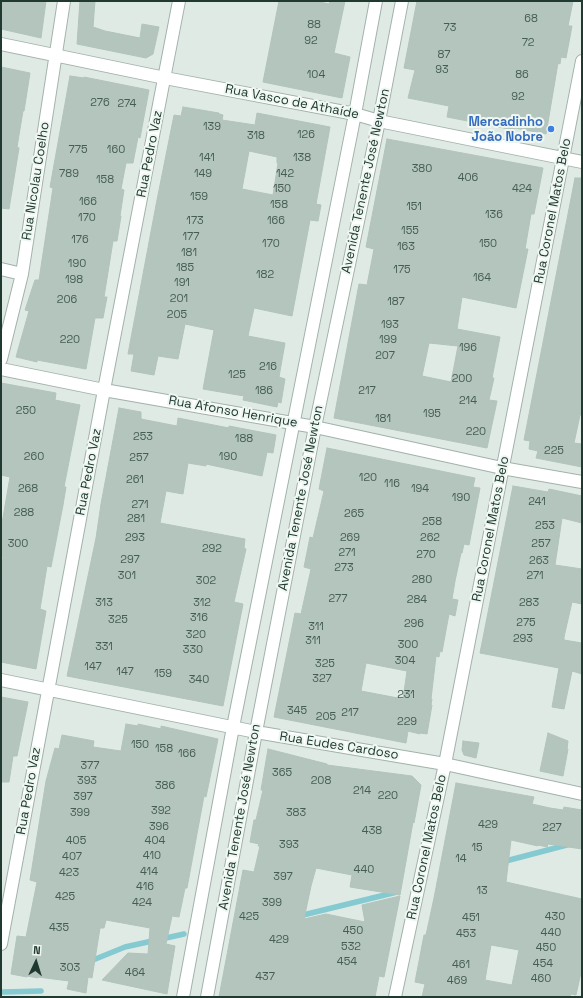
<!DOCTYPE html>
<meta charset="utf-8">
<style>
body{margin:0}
#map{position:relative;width:583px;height:998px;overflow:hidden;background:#dfeae4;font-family:"Space Grotesk",sans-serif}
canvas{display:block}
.frame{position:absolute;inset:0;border:2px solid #203a31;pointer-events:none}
.north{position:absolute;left:16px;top:942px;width:40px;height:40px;-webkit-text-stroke:3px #eff7f2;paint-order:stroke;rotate:4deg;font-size:11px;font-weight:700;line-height:16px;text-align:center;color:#203a31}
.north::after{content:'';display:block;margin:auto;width:14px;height:18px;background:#203a31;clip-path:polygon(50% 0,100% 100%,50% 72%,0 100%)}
</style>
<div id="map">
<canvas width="583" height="998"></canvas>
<div class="frame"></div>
<div class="north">N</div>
</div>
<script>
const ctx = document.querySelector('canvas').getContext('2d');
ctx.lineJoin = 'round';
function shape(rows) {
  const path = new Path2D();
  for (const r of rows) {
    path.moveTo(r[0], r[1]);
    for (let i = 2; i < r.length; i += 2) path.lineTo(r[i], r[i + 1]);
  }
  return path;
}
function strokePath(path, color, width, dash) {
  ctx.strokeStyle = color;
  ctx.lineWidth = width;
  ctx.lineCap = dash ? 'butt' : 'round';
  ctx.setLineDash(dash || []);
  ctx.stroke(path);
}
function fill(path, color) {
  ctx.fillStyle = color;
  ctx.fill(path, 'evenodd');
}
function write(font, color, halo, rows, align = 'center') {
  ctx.font = font + ' "Space Grotesk",sans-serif';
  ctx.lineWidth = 4;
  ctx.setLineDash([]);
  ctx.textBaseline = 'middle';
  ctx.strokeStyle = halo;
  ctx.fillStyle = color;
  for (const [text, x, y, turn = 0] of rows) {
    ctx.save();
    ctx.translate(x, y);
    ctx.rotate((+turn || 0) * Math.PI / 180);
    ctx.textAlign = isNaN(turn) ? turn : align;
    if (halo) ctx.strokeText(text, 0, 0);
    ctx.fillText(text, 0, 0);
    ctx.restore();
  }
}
strokePath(shape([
 [502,862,582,841],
 [299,916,397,892],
 [93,960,125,947,184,934],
 [3,992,41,991]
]), '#85c9d1', 5.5);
const building = shape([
 [1,1,46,1,41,38,1,29,1,1],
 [80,1,95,1,93,27,105,31,140,38,142,24,159,27,153,54,146,58,77,44,80,1],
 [279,1,316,1,329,4,330,1,345,1,334,53,350,57,342,98,263,82,279,1],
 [417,1,573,1,568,26,572,26,566,58,561,57,560,64,558,63,546,134,515,128,514,130,447,117,449,106,408,98,415,70,404,68,417,1],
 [1,67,30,73,24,111,23,111,17,147,19,148,9,209,1,208,1,67],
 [70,76,84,78,84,77,149,90,140,138,138,137,133,163,126,163,121,189,124,190,120,216,121,216,117,241,113,241,104,297,107,297,103,318,95,318,86,369,37,360,37,362,16,357,29,311,25,310,35,280,39,280,53,188,50,187,70,76],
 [183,107,219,113,219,114,223,115,222,120,255,125,257,113,330,127,316,204,321,205,318,221,310,220,292,316,254,308,248,336,285,343,279,377,285,379,281,403,278,402,277,407,243,400,244,396,203,389,214,330,185,324,178,359,158,356,154,375,131,371,134,354,128,354,156,205,174,115,181,116,183,107],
 [249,151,277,157,277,163,278,163,273,195,242,189,249,151],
 [387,139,543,168,534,214,531,214,525,249,528,249,516,308,462,297,457,329,500,337,492,378,494,378,489,400,497,401,487,448,334,418,359,284,367,285,374,249,366,247,387,139],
 [429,343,458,346,451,382,422,376,429,343],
 [575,178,582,178,582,415,580,415,574,443,582,444,582,467,536,458,538,451,529,449,530,441,524,440,575,178],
 [1,383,56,393,55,400,80,405,64,487,66,487,63,505,51,567,47,566,40,609,46,611,36,669,1,662,1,573,3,557,1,556,1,529,10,477,1,475,1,383],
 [119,408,141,412,141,419,177,426,178,418,229,428,229,426,276,435,273,453,267,452,262,476,206,464,206,466,188,463,183,494,166,491,160,523,245,539,244,548,246,549,234,602,243,604,223,706,67,676,96,538,101,504,119,408],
 [327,448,475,478,473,487,480,488,469,545,464,544,462,553,461,553,455,581,452,599,458,600,455,616,449,614,442,652,440,651,439,657,436,656,431,699,432,699,431,705,432,705,427,734,420,733,420,734,408,731,406,743,274,717,295,613,301,614,311,569,304,567,310,537,313,538,324,491,319,489,327,448],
 [366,663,407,671,403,699,361,691,366,663],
 [513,486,548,492,549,489,582,496,582,523,562,518,555,565,582,569,582,604,572,602,564,637,564,640,582,643,582,674,572,671,564,709,552,707,559,668,480,653,513,486],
 [1,697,28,702,17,756,13,756,9,782,1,782,1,697],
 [126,724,138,726,138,724,161,729,161,726,218,739,206,797,204,796,187,888,185,888,179,917,172,916,166,944,175,946,167,994,102,980,128,953,148,954,150,928,106,920,104,928,100,928,92,978,88,977,86,993,67,989,69,981,38,977,38,978,27,976,27,977,11,974,17,936,26,937,37,882,30,880,46,781,55,748,59,749,62,735,94,741,93,747,121,751,126,724],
 [548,733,568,741,567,749,568,749,563,776,540,771,548,733],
 [463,741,479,743,476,758,464,755,462,750,463,741],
 [268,749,327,764,327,765,412,776,421,785,414,823,413,822,400,895,350,887,352,875,316,868,311,886,304,919,326,914,365,922,362,905,400,896,384,977,379,976,375,997,219,997,243,870,254,872,260,846,258,846,259,844,250,842,254,820,256,820,263,790,261,790,268,749],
 [456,783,534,797,532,804,550,808,563,810,564,807,582,810,582,849,548,844,547,847,538,845,538,846,511,840,506,882,582,899,582,968,576,995,571,994,570,997,422,997,425,984,415,982,424,935,426,935,434,898,456,783],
 [491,945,519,950,512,985,485,980,491,945]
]);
fill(building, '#b4c5bd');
strokePath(building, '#b1c4bb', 1);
const minor = shape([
 [1,44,165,78,355,114,379,121,582,162],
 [1,269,22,274],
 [1,359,22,274,64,1],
 [1,369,104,390,315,427,502,468,582,482],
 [1,680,256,732,445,764,582,794],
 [1,944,104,390,179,1],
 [183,997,233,727,355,114,376,1],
 [207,997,256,732,315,427,379,121,402,1],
 [395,997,445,764,582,61]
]);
strokePath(minor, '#a2b2ab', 14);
strokePath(minor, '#fff', 12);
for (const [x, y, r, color] of [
 [551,129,4,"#3f7fe0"]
]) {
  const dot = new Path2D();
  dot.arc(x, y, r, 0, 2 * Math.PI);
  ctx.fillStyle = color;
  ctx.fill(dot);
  strokePath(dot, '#eff7f2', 1.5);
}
write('11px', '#455d54', null, [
 ["68",531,19],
 ["88",314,25],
 ["73",450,28],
 ["92",311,41],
 ["72",528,43],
 ["87",444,55],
 ["93",442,70],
 ["104",316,75],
 ["86",522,75],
 ["92",518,97],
 ["276",100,103],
 ["274",127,104],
 ["139",212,127],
 ["126",306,135],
 ["318",256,136],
 ["775",78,150],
 ["160",116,150],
 ["141",207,158],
 ["138",302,158],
 ["380",422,169],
 ["789",69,174],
 ["149",203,174],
 ["142",285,174],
 ["406",468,178],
 ["158",105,180],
 ["150",282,189],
 ["424",522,189],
 ["159",199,197],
 ["166",88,202],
 ["158",279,205],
 ["151",414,207],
 ["136",494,215],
 ["170",87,218],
 ["173",195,221],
 ["166",276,221],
 ["155",410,231],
 ["177",191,237],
 ["176",80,240],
 ["170",271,244],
 ["150",488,244],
 ["163",406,247],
 ["181",189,253],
 ["190",77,264],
 ["185",185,268],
 ["175",402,270],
 ["182",265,275],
 ["164",482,278],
 ["198",74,280],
 ["191",182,283],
 ["201",179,299],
 ["206",67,300],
 ["187",396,302],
 ["205",177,315],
 ["193",390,325],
 ["220",70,340],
 ["199",388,340],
 ["196",468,348],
 ["207",385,356],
 ["216",268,367],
 ["125",237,375],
 ["200",462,379],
 ["186",264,391],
 ["217",367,391],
 ["214",468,401],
 ["250",26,411],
 ["195",432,414],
 ["181",383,419],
 ["220",476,432],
 ["253",143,437],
 ["188",244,439],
 ["225",554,451],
 ["260",34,457],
 ["190",228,457],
 ["257",139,458],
 ["120",368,478],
 ["261",135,480],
 ["116",392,484],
 ["268",28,489],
 ["194",420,489],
 ["190",461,498],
 ["241",537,502],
 ["271",140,505],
 ["288",24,513],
 ["265",354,514],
 ["281",136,519],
 ["258",432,522],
 ["253",545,526],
 ["293",135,538],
 ["269",350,538],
 ["262",430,538],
 ["300",18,544],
 ["257",541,544],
 ["292",212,549],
 ["271",347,553],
 ["270",426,555],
 ["297",130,560],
 ["263",539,561],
 ["273",344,568],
 ["301",127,576],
 ["271",535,576],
 ["280",422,580],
 ["302",206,581],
 ["277",338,599],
 ["284",417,600],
 ["313",104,603],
 ["312",202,603],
 ["283",529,603],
 ["316",199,618],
 ["325",118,620],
 ["275",526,623],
 ["296",414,624],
 ["311",316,627],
 ["320",196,635],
 ["293",523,639],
 ["311",313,641],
 ["300",408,645],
 ["331",104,647],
 ["330",193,650],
 ["304",405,661],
 ["325",325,664],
 ["147",93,667],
 ["147",125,672],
 ["159",163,674],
 ["327",322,679],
 ["340",199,680],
 ["231",406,695],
 ["345",297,711],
 ["217",350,713],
 ["205",326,717],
 ["229",407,722],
 ["150",140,745],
 ["158",164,749],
 ["166",187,754],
 ["377",90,766],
 ["365",282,773],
 ["393",87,781],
 ["208",321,781],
 ["386",165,786],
 ["214",362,791],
 ["220",388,796],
 ["397",83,797],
 ["392",161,811],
 ["399",80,813],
 ["383",296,813],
 ["429",488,825],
 ["396",159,827],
 ["227",552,828],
 ["438",372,831],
 ["405",76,841],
 ["404",155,841],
 ["393",289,845],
 ["15",477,848],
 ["410",152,856],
 ["407",72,857],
 ["14",461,859],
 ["440",364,870],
 ["414",149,872],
 ["423",69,873],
 ["397",283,877],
 ["416",145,887],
 ["13",482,891],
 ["425",65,897],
 ["424",142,903],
 ["399",272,903],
 ["425",249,917],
 ["430",555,917],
 ["451",471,918],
 ["435",59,928],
 ["450",353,931],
 ["440",551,933],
 ["453",466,934],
 ["429",279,940],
 ["532",351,947],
 ["450",546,948],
 ["454",347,962],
 ["454",543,964],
 ["461",461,965],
 ["303",70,968],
 ["464",135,973],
 ["437",265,977],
 ["460",541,979],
 ["469",457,981]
]);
write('13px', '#203a31', '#eff7f2', [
 ["Rua Vasco de Athaíde",292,102,11],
 ["Rua Pedro Vaz",150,154,-79],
 ["Rua Nicolau Coelho",36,181,-81],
 ["Avenida Tenente José Newton",366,181,-78],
 ["Rua Coronel Matos Belo",553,211,-79],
 ["Rua Afonso Henrique",233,412,10],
 ["Rua Pedro Vaz",89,472,-79],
 ["Avenida Tenente José Newton",301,498,-79],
 ["Rua Coronel Matos Belo",491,529,-79],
 ["Rua Eudes Cardoso",339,746,9],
 ["Rua Pedro Vaz",29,791,-80],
 ["Avenida Tenente José Newton",240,817,-80],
 ["Rua Coronel Matos Belo",427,847,-78]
]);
write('bold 13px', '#366cbe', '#eff7f2', [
 ["Mercadinho",543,122],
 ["João Nobre",543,137]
], 'right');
</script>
